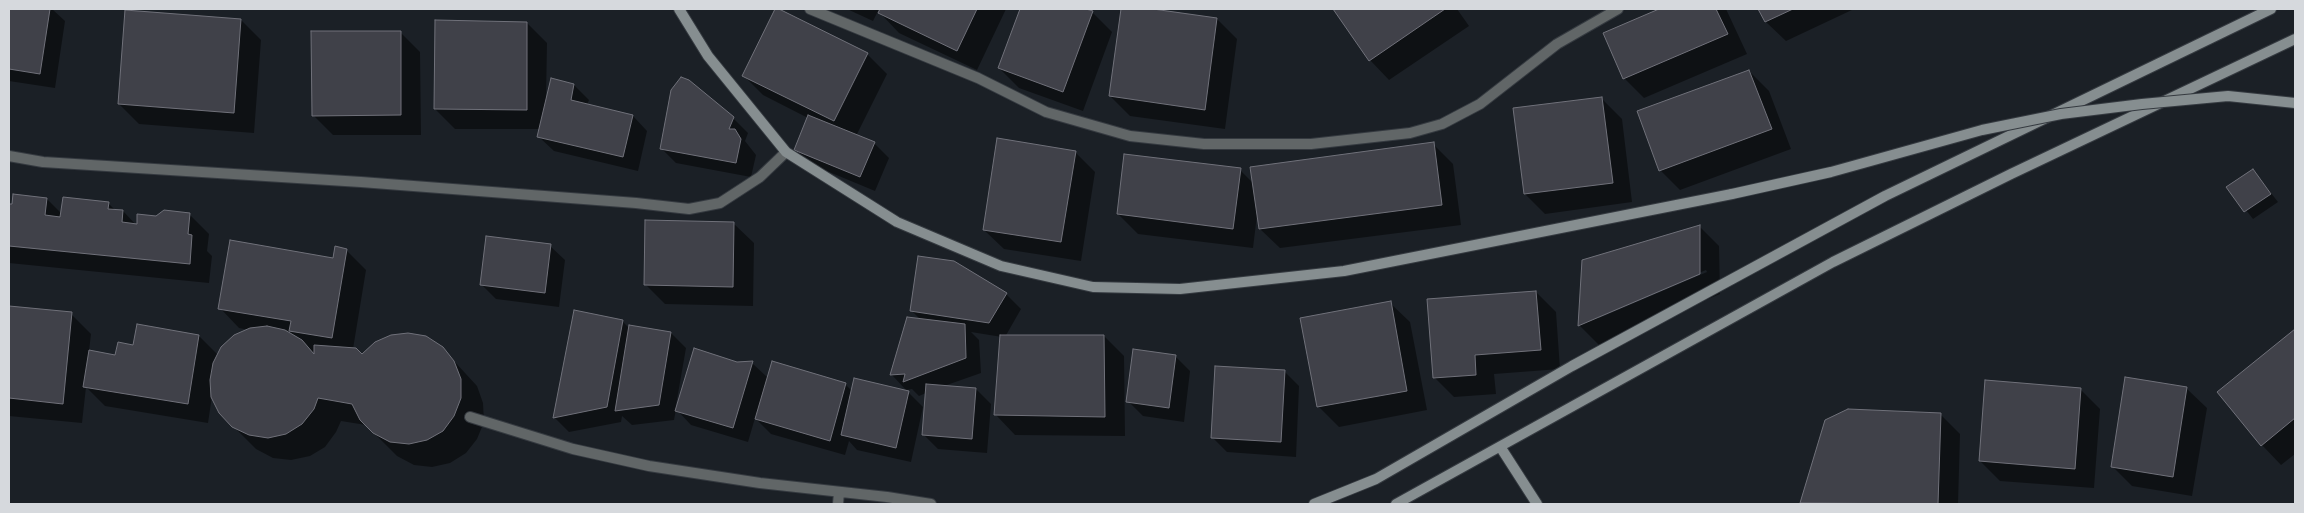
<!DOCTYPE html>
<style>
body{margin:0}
#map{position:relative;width:2304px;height:513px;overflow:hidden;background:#1b2026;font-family:Montserrat,sans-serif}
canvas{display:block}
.frame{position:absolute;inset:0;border:10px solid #d6d9dd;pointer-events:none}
</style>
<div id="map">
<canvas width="2304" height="513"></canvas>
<div class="frame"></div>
</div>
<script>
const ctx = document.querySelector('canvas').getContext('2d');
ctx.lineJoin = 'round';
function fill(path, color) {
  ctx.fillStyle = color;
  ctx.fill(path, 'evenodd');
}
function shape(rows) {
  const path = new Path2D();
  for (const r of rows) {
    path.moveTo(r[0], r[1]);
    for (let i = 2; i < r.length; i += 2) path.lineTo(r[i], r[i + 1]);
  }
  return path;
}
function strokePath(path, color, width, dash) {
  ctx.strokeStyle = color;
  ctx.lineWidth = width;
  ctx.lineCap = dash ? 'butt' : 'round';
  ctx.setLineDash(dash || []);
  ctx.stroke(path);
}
fill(shape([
 [9,9,52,9,65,21,55,88,9,81],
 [776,9,867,54,887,74,856,136,874,143,889,158,875,191,810,164,795,149,808,118,763,95,743,75],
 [847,9,879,9,873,21],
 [882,9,1006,9,977,70,899,33,880,13],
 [1021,9,1083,9,1092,12,1112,32,1083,111,1019,88,999,68],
 [1122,9,1145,9,1217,19,1237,39,1225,129,1130,116,1110,96],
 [1335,9,1457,9,1469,26,1389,80,1370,60],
 [1662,9,1726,9,1747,54,1644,98,1624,78,1605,34],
 [1759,9,1854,9,1786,41,1766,22],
 [241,20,261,40,254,133,139,124,119,104],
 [527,23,547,43,546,99,574,85,589,100,587,105,633,116,647,131,638,171,554,151,539,137,540,129,455,129,435,109],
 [400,32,420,52,421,135,333,135,313,115],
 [1749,71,1769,91,1791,149,1680,190,1660,170],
 [1602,99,1622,119,1632,202,1545,214,1525,194],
 [733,118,748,133,745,141,756,155,751,177,676,163,661,148],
 [1433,144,1453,164,1461,225,1280,248,1260,229,1257,215,1253,248,1138,234,1118,214,1240,170,1253,183],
 [1075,152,1095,172,1081,261,1004,249,984,230],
 [2253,170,2278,202,2253,219,2228,187],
 [47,199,62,214,108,203,116,211,123,211,138,227,157,218,189,214,209,234,207,251,212,256,209,283,9,263,9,205],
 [734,224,754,243,753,306,665,304,645,284],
 [1699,226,1719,246,1720,294,1599,345,1579,325],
 [1706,270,1707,272,1599,318,1599,315],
 [550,246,565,260,559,307,496,299,481,284],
 [346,250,366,270,353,349,362,356,442,348,477,386,483,403,484,422,477,439,466,453,450,463,432,467,414,465,397,456,366,425,341,421,336,432,325,447,310,456,291,460,273,458,256,449,233,426,212,396,208,423,105,406,86,387,82,423,9,416,9,307,71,314,91,334,89,351,116,356,134,346,199,336,218,355,249,330,239,328,220,308,334,259],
 [1536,292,1556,312,1560,369,1494,374,1496,394,1454,397,1434,377],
 [1006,294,1021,309,1005,337,1104,336,1124,356,1125,436,1015,435,996,415,1002,337,971,332,979,340,981,373,944,386,976,389,991,404,987,453,938,449,923,434,926,393,919,396,912,389,906,390,892,375,921,320,912,311],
 [1390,303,1410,322,1427,410,1339,427,1319,407,1302,319],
 [575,312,622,321,630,329,671,333,686,348,676,405,737,363,752,363,768,378,845,384,852,391,908,392,923,407,911,462,857,450,849,441,845,455,771,434,755,418,748,442,691,425,676,409,674,420,632,425,622,416,621,422,569,432,555,418],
 [2295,331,2295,454,2281,465,2262,445,2219,392],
 [1175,356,1190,371,1184,422,1143,416,1128,401],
 [1284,371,1299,386,1296,457,1227,452,1212,437],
 [2080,389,2100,409,2094,488,2000,481,1980,461],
 [2187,389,2207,408,2192,496,2132,486,2112,466],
 [1940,414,1960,434,1958,504,1802,503,1826,421]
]), '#0007');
const building = shape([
 [9,9,50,9,40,74,9,69,9,9],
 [775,9,779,9,868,53,834,121,742,76,775,9],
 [880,9,977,9,957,51,878,13,880,9],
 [1020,9,1086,9,1093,11,1063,92,998,68,1020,9],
 [1121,9,1153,9,1217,18,1205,110,1109,96,1121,9],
 [1333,9,1445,9,1369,61,1333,9],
 [1659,9,1716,9,1728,34,1623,79,1603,33,1659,9],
 [1758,9,1793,9,1765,22,1758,9],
 [125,10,241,19,234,113,118,104,125,10],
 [435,20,527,22,527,110,434,109,435,20],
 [311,31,401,31,401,115,312,116,311,31],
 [1749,70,1772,129,1659,171,1637,111,1749,70],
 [681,77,689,80,734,117,729,129,735,129,741,139,736,163,660,149,671,90,681,77],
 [551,78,574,84,571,100,633,115,623,157,537,137,551,78],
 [1602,97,1613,183,1524,194,1513,108,1602,97],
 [808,115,875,142,860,177,794,150,808,115],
 [997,138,1076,151,1061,242,983,230,997,138],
 [1434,142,1442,205,1259,229,1250,167,1434,142],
 [1124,154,1241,168,1233,229,1117,214,1124,154],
 [2253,169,2271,194,2244,212,2226,187,2253,169],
 [13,194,47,198,45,215,60,217,63,197,109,202,108,209,123,210,122,222,137,224,137,214,156,216,164,210,190,213,188,234,192,235,190,264,9,246,9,204,12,204,13,194],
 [645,220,734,222,733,287,644,285,645,220],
 [1700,225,1700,274,1578,326,1582,260,1700,225],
 [486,236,551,244,545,293,480,285,486,236],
 [230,240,333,258,335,246,347,249,332,338,289,331,291,321,218,309,230,240],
 [918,256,954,261,1007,293,989,323,910,311,918,256],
 [1536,291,1541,350,1475,355,1476,375,1433,378,1427,299,1536,291],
 [1391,301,1407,391,1317,407,1300,318,1391,301],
 [9,306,72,312,63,404,9,398,9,306],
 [574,310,623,320,607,407,553,418,574,310],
 [907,317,965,324,966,358,903,382,905,374,890,375,907,317],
 [137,324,199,335,188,404,83,387,89,350,115,355,118,342,133,345,137,324],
 [629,325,671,332,659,405,615,411,629,325],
 [267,326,285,330,302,340,314,354,314,345,356,348,362,354,375,342,391,335,408,333,426,336,443,347,454,361,461,379,461,398,454,416,443,431,427,440,409,444,390,442,373,433,360,420,352,404,318,398,314,409,302,424,286,434,268,438,249,435,232,427,219,413,211,397,210,380,213,363,221,347,234,335,250,328,267,326],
 [2295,329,2295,418,2261,446,2217,392,2295,329],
 [1000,335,1104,335,1105,417,994,415,1000,335],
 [694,348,737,362,753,361,733,428,675,411,694,348],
 [1133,349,1176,355,1169,408,1126,402,1133,349],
 [772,361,846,383,830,441,755,419,772,361],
 [1215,366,1285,370,1281,442,1211,438,1215,366],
 [2125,377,2187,387,2173,477,2111,467,2125,377],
 [854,378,909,391,896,448,841,435,854,378],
 [1985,380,2081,388,2075,469,1979,461,1985,380],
 [926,384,976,388,972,439,922,435,926,384],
 [1848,409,1941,413,1938,504,1800,503,1825,420,1848,409]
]);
fill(building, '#404149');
strokePath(building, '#70717a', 1);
const street = shape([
 [810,9,978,78,1046,112,1130,136,1204,144,1311,144,1410,133,1442,124,1480,104,1557,44,1618,9],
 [9,156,43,162,361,182,636,203,689,209,720,203,760,177,786,152],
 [470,417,573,449,649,466,760,483,887,497,931,504],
 [838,504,839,492]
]);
const secondary = shape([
 [679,9,708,56,786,152,897,222,1001,266,1093,287,1180,289,1344,271,1732,194],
 [1501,448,1537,504],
 [1314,504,1376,479,1572,366,1885,196,2271,9],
 [1396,504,1833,262,2011,174,2295,39]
]);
strokePath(street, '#353a40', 12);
strokePath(secondary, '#353a40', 12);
strokePath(street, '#616667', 10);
strokePath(secondary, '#868e90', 10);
const secondaryBridge = shape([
 [1732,194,1831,172,1982,130,2061,114,2142,104,2228,96,2295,103]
]);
strokePath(secondaryBridge, '#353a40', 12, []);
strokePath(secondaryBridge, '#868e90', 10);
</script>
